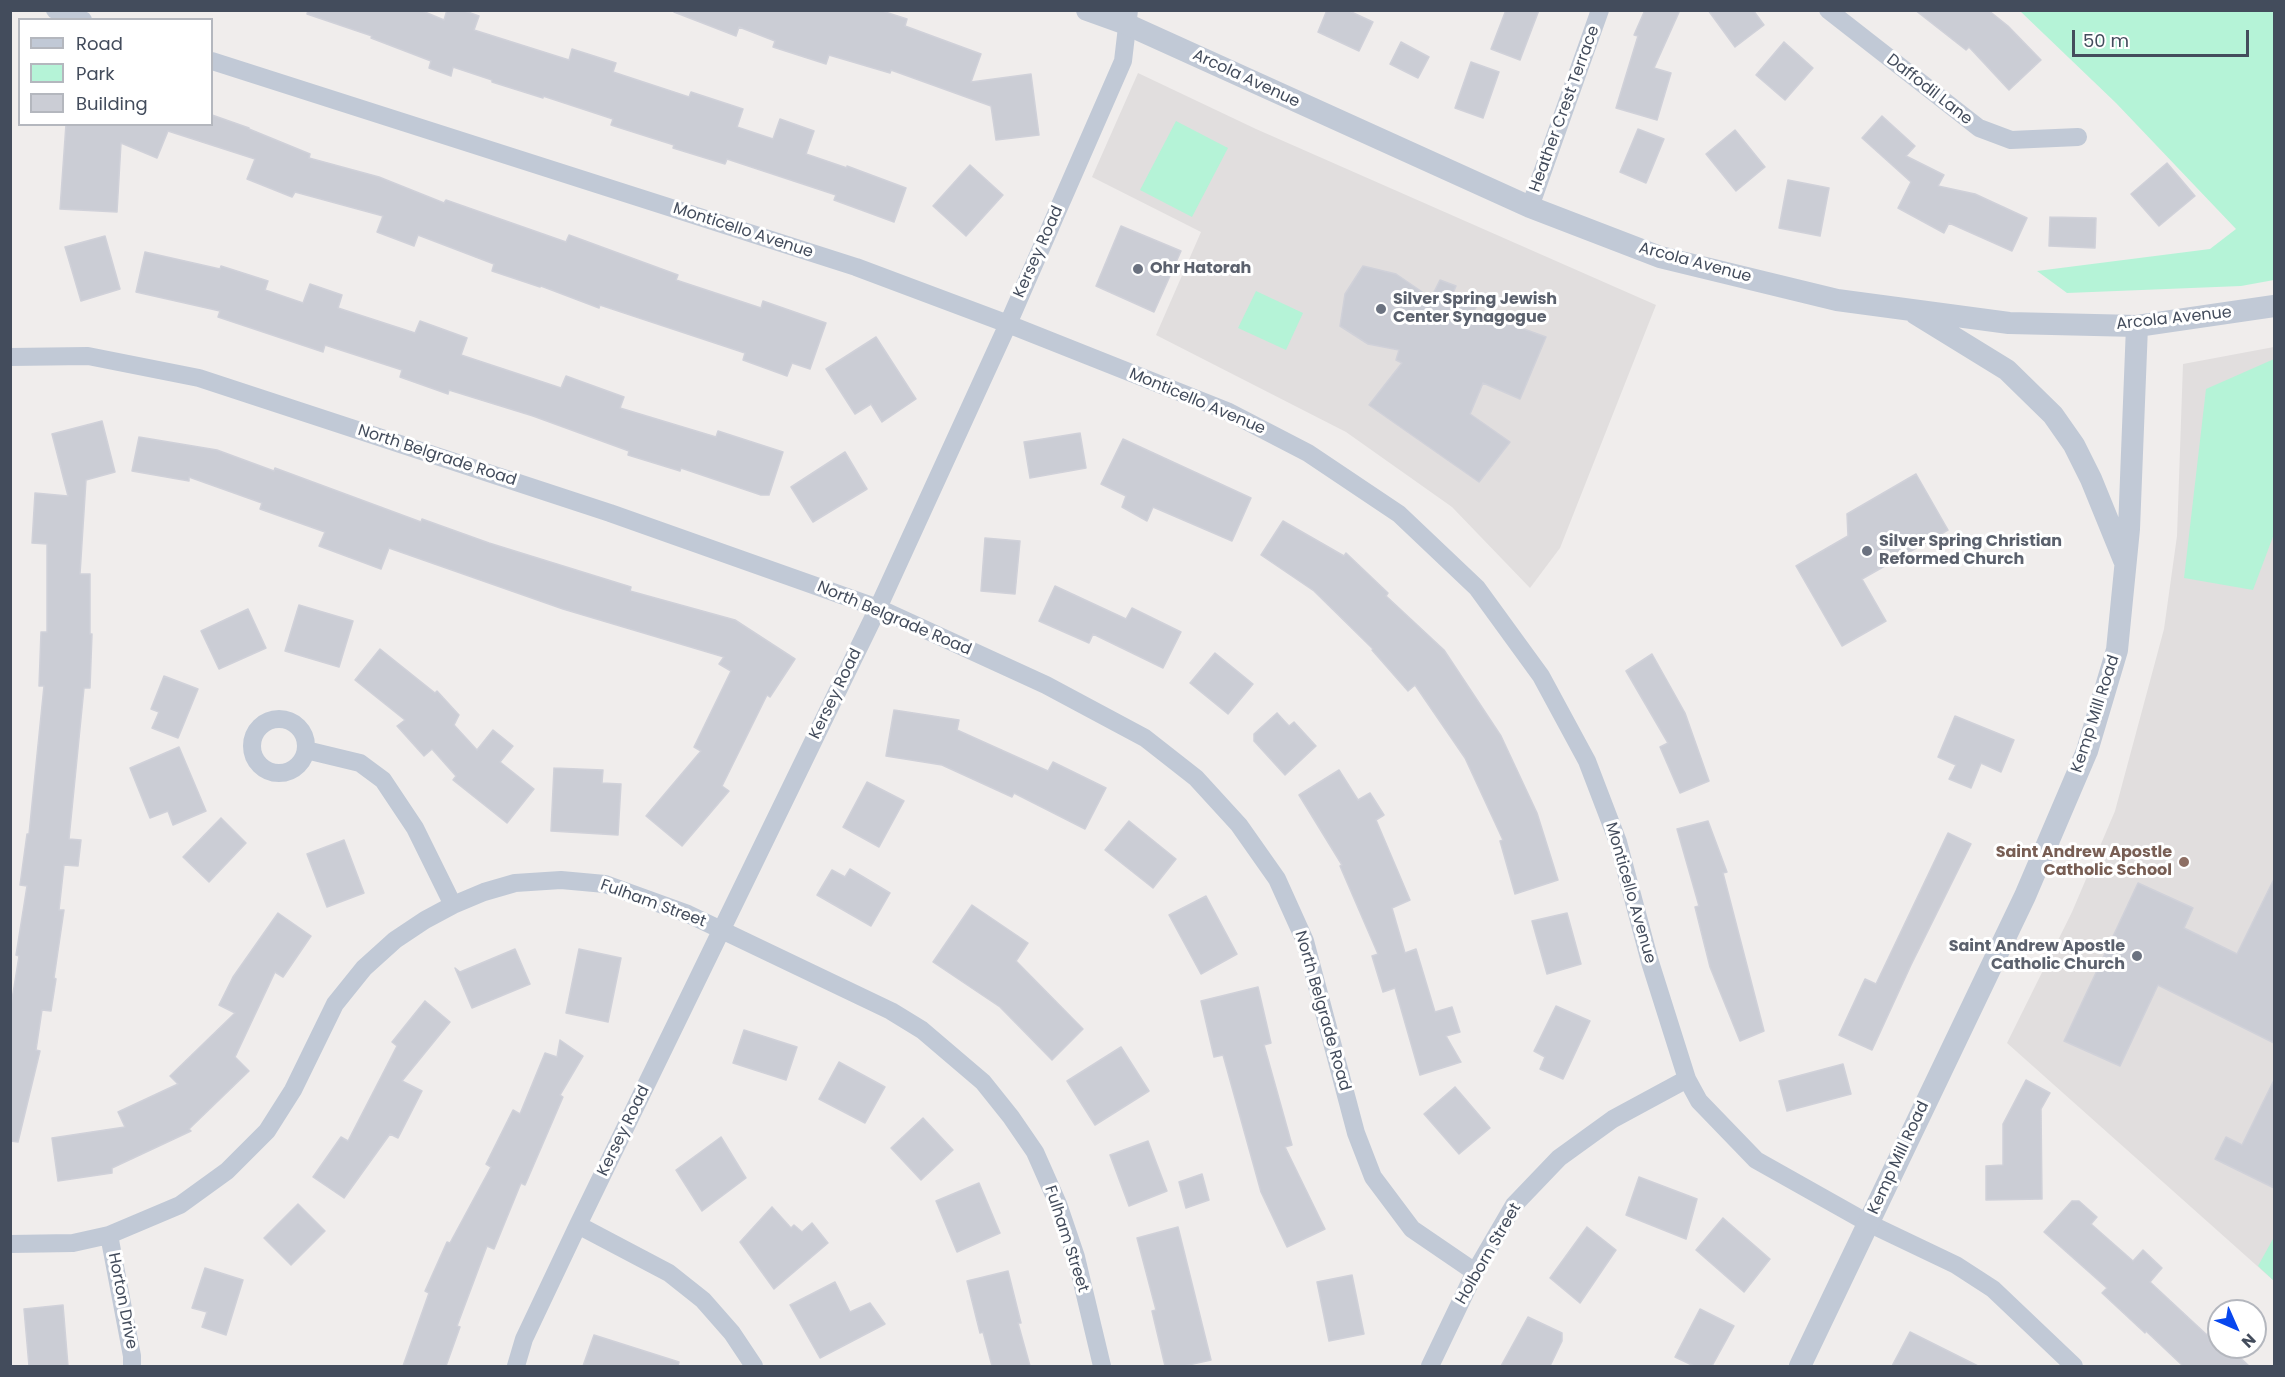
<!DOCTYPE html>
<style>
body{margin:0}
#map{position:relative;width:2285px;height:1377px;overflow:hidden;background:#f0edec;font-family:Poppins,sans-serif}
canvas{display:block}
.frame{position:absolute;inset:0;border:12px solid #434c5c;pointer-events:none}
.legend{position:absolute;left:18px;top:18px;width:195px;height:108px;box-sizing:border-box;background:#fff;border:2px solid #b4b7be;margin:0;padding:8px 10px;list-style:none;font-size:18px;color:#434c5c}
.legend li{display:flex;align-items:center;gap:12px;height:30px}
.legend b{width:30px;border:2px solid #b4b7be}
.north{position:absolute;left:2207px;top:1299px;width:60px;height:60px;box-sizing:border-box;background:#fff;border:2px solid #b4b7be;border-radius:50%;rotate:135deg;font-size:16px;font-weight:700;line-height:24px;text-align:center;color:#434c5c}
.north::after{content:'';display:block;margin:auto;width:21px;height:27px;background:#0847ee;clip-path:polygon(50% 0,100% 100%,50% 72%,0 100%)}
.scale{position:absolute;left:2072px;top:30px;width:177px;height:27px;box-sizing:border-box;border:3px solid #434c5c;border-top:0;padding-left:8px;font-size:18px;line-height:21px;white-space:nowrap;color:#434c5c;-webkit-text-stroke:4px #fff;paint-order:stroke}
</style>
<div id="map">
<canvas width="2285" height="1377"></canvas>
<div class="frame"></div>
<ul class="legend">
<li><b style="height:8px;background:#c1c9d6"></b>Road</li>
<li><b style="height:16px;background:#b5f3d7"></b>Park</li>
<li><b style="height:16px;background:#cbcdd5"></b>Building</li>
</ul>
<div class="north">N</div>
<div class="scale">50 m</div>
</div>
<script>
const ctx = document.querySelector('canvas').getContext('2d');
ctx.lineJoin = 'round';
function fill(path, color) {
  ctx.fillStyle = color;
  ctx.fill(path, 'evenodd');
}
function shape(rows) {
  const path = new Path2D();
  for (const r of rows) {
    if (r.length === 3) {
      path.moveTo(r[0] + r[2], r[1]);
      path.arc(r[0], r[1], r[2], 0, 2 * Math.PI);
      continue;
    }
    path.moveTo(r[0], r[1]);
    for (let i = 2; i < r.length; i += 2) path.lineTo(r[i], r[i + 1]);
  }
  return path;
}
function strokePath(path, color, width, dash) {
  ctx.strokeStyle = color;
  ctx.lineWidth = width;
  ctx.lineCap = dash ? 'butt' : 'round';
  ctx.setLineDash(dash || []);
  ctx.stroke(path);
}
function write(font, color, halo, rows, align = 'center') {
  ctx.font = font + ' Poppins,sans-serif';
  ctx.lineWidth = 6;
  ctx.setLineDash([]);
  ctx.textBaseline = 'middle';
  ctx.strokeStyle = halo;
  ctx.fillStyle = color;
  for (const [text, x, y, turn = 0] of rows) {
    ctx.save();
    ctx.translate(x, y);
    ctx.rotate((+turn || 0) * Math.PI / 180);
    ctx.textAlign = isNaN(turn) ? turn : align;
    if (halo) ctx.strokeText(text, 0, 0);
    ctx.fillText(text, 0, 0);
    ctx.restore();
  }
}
fill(shape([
 [1138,73,1256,129,1656,305,1560,548,1530,588,1452,507,1346,432,1156,335,1201,232,1092,177],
 [2274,347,2274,1281,2007,1043,2072,912,2115,811,2164,629,2177,536,2183,364]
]), '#e1dede');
fill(shape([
 [2020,11,2274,11,2274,280,2241,286,2067,293,2037,271,2210,249,2236,229,2116,103],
 [1176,121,1228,148,1192,217,1140,190],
 [1256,291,1303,313,1286,350,1238,328],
 [2274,359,2274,534,2253,590,2184,578,2206,389],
 [2274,1237,2274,1281,2258,1266]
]), '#b5f3d7');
const building = shape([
 [308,10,420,10,444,20,447,10,462,10,479,16,474,30,569,60,572,49,616,63,613,72,689,97,691,92,743,109,737,127,773,139,780,119,814,131,806,154,847,168,847,166,906,188,894,222,834,200,836,195,727,159,725,164,673,148,674,145,611,125,613,119,543,96,543,98,492,82,492,80,453,67,451,76,429,68,431,61,371,38,372,36,307,14,308,10],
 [674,10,879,10,907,19,905,26,981,54,971,82,1031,74,1039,135,996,140,991,106,891,70,890,73,829,55,826,64,773,47,775,41,739,27,736,36,674,12,674,10],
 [1327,10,1347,10,1373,22,1359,51,1318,32,1327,10],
 [1506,10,1539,10,1520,60,1491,49,1506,10],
 [1645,10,1680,10,1654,68,1671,73,1657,120,1616,108,1638,36,1634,35,1645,10],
 [1708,10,1753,10,1764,25,1735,47,1708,10],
 [1915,10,1988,10,2008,26,2041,60,2009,90,1969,47,1966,50,1915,10],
 [1401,42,1429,57,1418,78,1390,64,1401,42],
 [1784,42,1813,68,1785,100,1756,75,1784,42],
 [1471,62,1499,72,1483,118,1455,108,1471,62],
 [212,115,249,128,249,129,310,154,309,158,379,177,444,203,446,200,566,242,569,235,678,275,676,280,761,308,763,301,826,323,810,369,792,363,787,376,743,360,745,353,600,305,599,308,541,286,540,287,492,271,494,264,418,235,414,246,377,232,383,216,295,192,292,197,247,179,255,159,168,131,157,158,121,143,117,212,60,209,66,124,212,124,212,115],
 [1882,116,1915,146,1906,156,1944,175,1938,186,1975,194,2027,218,2012,251,1949,223,1944,233,1898,208,1911,182,1862,138,1882,116],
 [1638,129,1664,139,1646,183,1620,172,1638,129],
 [1735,130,1765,167,1736,191,1706,154,1735,130],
 [2167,163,2195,196,2159,226,2131,194,2167,163],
 [970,165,1003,195,966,236,933,206,970,165],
 [1788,180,1829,188,1820,236,1779,228,1788,180],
 [2050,217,2096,218,2095,248,2049,246,2050,217],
 [1121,226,1181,251,1154,312,1096,286,1121,226],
 [105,236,120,289,81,301,65,247,105,236],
 [145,252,220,269,221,266,268,281,265,290,303,303,310,284,342,295,338,308,415,333,420,321,467,338,461,355,561,388,566,376,624,397,620,408,716,437,718,431,783,452,769,495,761,495,681,468,680,471,628,455,629,451,533,416,449,390,448,394,400,377,402,370,325,345,323,352,218,317,220,311,136,292,145,252],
 [1363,266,1396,274,1431,298,1440,280,1456,286,1453,293,1478,304,1474,311,1546,337,1520,399,1483,383,1470,414,1510,442,1479,482,1369,405,1402,363,1396,360,1399,350,1368,344,1340,326,1345,294,1363,266],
 [876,337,916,399,882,422,871,404,855,414,826,369,876,337],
 [102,421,115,472,86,480,80,574,90,574,90,634,92,634,90,688,84,688,69,839,81,840,78,866,64,865,59,910,64,910,54,978,56,979,51,1011,42,1010,36,1050,40,1051,18,1142,10,1141,10,1012,19,956,16,955,27,886,20,885,27,834,29,834,44,686,39,686,41,632,47,632,47,544,32,543,35,493,68,496,52,434,102,421],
 [1080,433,1086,468,1030,478,1024,442,1080,433],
 [139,437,217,450,274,471,275,468,421,522,422,519,489,543,631,587,630,591,735,620,795,659,770,697,767,695,722,786,729,791,682,846,646,816,701,751,694,747,731,671,719,664,724,657,563,609,389,548,381,569,319,546,325,532,260,509,262,503,189,477,189,481,132,471,139,437],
 [1123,439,1251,498,1232,541,1153,507,1147,521,1122,507,1126,496,1101,484,1123,439],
 [845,452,867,489,813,522,791,487,845,452],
 [1916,474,1948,530,1862,579,1886,621,1842,646,1796,566,1848,536,1847,514,1916,474],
 [1283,521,1344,556,1346,553,1388,593,1386,596,1444,650,1501,736,1537,813,1558,880,1515,894,1500,841,1503,840,1465,758,1415,685,1408,691,1372,650,1373,649,1314,591,1261,555,1283,521],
 [985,538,1020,541,1015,594,981,591,985,538],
 [1055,586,1126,619,1132,608,1181,632,1163,668,1093,634,1089,643,1039,621,1055,586],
 [299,605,353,621,339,667,285,651,299,605],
 [248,609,266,648,219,669,201,631,248,609],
 [380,649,435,693,437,691,459,715,454,725,477,750,493,730,513,746,500,762,534,789,507,823,453,780,456,776,432,749,424,756,397,726,405,720,355,680,380,649],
 [1215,653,1253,684,1228,714,1190,683,1215,653],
 [1652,654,1685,713,1709,781,1680,793,1660,747,1668,743,1626,671,1652,654],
 [164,676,198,689,178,738,152,728,159,712,151,709,164,676],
 [894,710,959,720,957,730,1048,771,1053,762,1106,788,1085,829,1014,793,1012,797,942,765,886,756,894,710],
 [1277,713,1289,726,1294,722,1316,746,1285,775,1254,741,1254,734,1277,713],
 [1955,716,2014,740,2001,772,1981,763,1971,788,1949,779,1956,765,1938,757,1955,716],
 [179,747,206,811,173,825,168,811,150,818,130,768,179,747],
 [554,768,603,770,602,783,621,784,618,835,551,831,554,768],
 [1339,770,1358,800,1370,793,1384,815,1376,820,1410,900,1392,908,1405,953,1416,949,1435,1012,1452,1007,1460,1032,1446,1036,1461,1062,1420,1075,1395,988,1383,992,1372,956,1378,954,1340,866,1342,865,1299,795,1339,770],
 [867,782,904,801,879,847,843,827,867,782],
 [221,818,246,843,209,882,183,857,221,818],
 [1129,821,1176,859,1153,888,1105,850,1129,821],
 [1708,821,1727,872,1723,873,1764,1031,1740,1041,1710,967,1695,907,1699,906,1677,829,1708,821],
 [1948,833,1971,844,1911,965,1872,1050,1839,1035,1865,979,1876,984,1948,833],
 [344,840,364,893,327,907,307,854,344,840],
 [850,869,890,893,871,926,817,895,832,870,845,877,850,869],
 [2274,879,2274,1043,2158,985,2120,1066,2064,1041,2138,883,2193,908,2184,928,2237,954,2274,879],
 [1206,896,1237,954,1201,974,1169,915,1206,896],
 [972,905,1028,943,1016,961,1083,1029,1052,1060,1000,1007,933,962,972,905],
 [278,913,311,936,283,977,275,972,235,1057,249,1071,189,1129,191,1131,112,1168,112,1173,58,1181,52,1138,125,1127,118,1112,178,1084,170,1076,235,1013,219,1005,233,977,278,913],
 [1567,913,1581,964,1547,974,1532,921,1567,913],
 [515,949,530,984,472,1008,455,968,460,972,515,949],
 [579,949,621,958,608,1022,566,1013,579,949],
 [1258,987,1271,1043,1264,1045,1292,1145,1285,1147,1325,1229,1287,1247,1261,1192,1223,1055,1214,1057,1201,1001,1258,987],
 [425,1001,450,1022,402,1081,422,1091,398,1138,390,1134,344,1198,313,1177,341,1137,348,1141,397,1046,392,1042,425,1001],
 [1556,1006,1590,1021,1563,1079,1540,1069,1545,1057,1534,1051,1556,1006],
 [744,1030,797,1047,786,1080,733,1063,744,1030],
 [560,1040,583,1056,560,1095,563,1097,525,1185,521,1183,494,1249,487,1246,457,1326,460,1327,446,1366,403,1366,429,1293,425,1291,447,1242,450,1243,491,1167,486,1164,513,1110,520,1114,545,1053,557,1057,560,1040],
 [1121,1047,1149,1091,1095,1125,1067,1081,1121,1047],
 [839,1062,885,1087,865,1123,819,1099,839,1062],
 [1843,1064,1851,1094,1787,1111,1779,1081,1843,1064],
 [2026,1080,2050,1093,2041,1109,2042,1199,1986,1200,1986,1166,2003,1165,2003,1124,2026,1080],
 [2274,1080,2274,1188,2215,1159,2226,1137,2242,1145,2274,1080],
 [1455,1087,1490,1128,1459,1154,1424,1114,1455,1087],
 [923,1118,953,1150,921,1180,891,1148,923,1118],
 [721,1137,746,1178,702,1211,676,1170,721,1137],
 [1148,1141,1167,1191,1129,1206,1110,1155,1148,1141],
 [1202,1174,1209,1200,1186,1208,1179,1182,1202,1174],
 [1639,1177,1697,1199,1686,1239,1626,1215,1639,1177],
 [979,1183,1000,1233,957,1252,936,1201,979,1183],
 [2072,1201,2079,1201,2097,1217,2091,1224,2133,1261,2143,1250,2162,1268,2150,1282,2207,1335,2210,1329,2219,1338,2219,1347,2229,1347,2249,1366,2183,1366,2146,1331,2145,1333,2102,1293,2107,1288,2044,1232,2072,1201],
 [298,1204,325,1231,291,1265,264,1238,298,1204],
 [772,1207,791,1228,794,1225,802,1232,812,1223,828,1243,774,1289,740,1242,772,1207],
 [1723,1218,1770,1259,1744,1292,1696,1250,1723,1218],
 [1178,1227,1211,1360,1184,1366,1165,1366,1152,1311,1156,1310,1137,1238,1178,1227],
 [1587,1227,1616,1250,1580,1303,1550,1278,1587,1227],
 [205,1268,243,1280,226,1335,202,1327,207,1312,192,1308,205,1268],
 [1008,1271,1021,1323,1018,1323,1030,1366,992,1366,983,1332,980,1333,967,1281,1008,1271],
 [1352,1275,1364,1334,1329,1341,1317,1282,1352,1275],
 [835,1282,850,1312,870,1303,885,1324,820,1358,790,1305,835,1282],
 [63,1305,68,1366,29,1366,24,1309,63,1305],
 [1700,1309,1734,1326,1712,1366,1694,1366,1675,1357,1700,1309],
 [1528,1317,1562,1333,1562,1341,1550,1366,1501,1366,1528,1317],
 [1910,1332,1978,1366,1892,1366,1910,1332],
 [594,1335,679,1362,678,1366,583,1366,594,1335]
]);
fill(building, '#cbcdd5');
strokePath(building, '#d0d1d9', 1.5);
strokePath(shape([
 [55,10,83,20],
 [1828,10,1979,128,2011,140,2078,137],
 [212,61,856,267,1008,324,1227,411,1308,453,1399,514,1477,588,1541,676,1587,761,1618,842,1650,962,1687,1079,1699,1101,1756,1160,1868,1223,1956,1265,1993,1289,2074,1366],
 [1530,207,1600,10],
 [10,357,88,356,199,378,610,513,878,608,1046,685,1145,738,1196,778,1239,825,1277,879,1305,941,1356,1133,1373,1177,1412,1229,1475,1272],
 [279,746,27],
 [306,750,360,763,383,780,415,828,453,905],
 [578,1225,669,1273,703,1300,732,1333,754,1366],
 [109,1235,132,1356,132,1366],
 [10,1244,73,1243,109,1235,180,1205,227,1171,267,1131,293,1090,335,1004,364,968,395,940,425,920,453,905,484,892,515,883,561,880,605,884,688,914,891,1011,922,1030,983,1082,1011,1117,1035,1152,1058,1204,1076,1257,1102,1366],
 [516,1366,524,1339,578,1225,878,608,1008,324,1123,61,1129,10],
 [1430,1366,1475,1272,1514,1205,1559,1158,1613,1119,1687,1079]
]), '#c1c9d6', 18);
strokePath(shape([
 [1087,10,1126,24,1530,207,1660,257,1837,300,2009,323,2137,326,2274,306],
 [1916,314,2007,370,2053,415,2074,445,2091,479,2124,560],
 [1800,1366,2025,896,2087,751,2117,650,2129,529,2137,326]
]), '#c1c9d6', 22);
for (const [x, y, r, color] of [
 [1138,269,6,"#6b7280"],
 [1381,309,6,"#6b7280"],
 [1867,551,6,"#6b7280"],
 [2184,862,6,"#8d6e63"],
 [2137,956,6,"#6b7280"]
]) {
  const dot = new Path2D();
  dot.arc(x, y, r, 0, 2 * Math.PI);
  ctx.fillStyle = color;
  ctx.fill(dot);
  strokePath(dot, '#fff', 2);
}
write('16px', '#434c5c', '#fff', [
 ["Arcola Avenue",1246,79,25],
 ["Daffodil Lane",1929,90,38],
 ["Heather Crest Terrace",1565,109,-70],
 ["Monticello Avenue",743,231,18],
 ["Kersey Road",1039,252,-66],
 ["Arcola Avenue",1695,263,15],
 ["Arcola Avenue",2174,319,-6],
 ["Monticello Avenue",1197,402,23],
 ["North Belgrade Road",437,456,18],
 ["North Belgrade Road",894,619,23],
 ["Kersey Road",836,694,-64],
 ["Kemp Mill Road",2096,714,-72],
 ["Monticello Avenue",1630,893,74],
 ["Fulham Street",653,904,20],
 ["North Belgrade Road",1322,1011,74],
 ["Kersey Road",624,1131,-64],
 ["Kemp Mill Road",1899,1158,-65],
 ["Fulham Street",1066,1239,72],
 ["Holborn Street",1489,1254,-60],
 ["Horton Drive",122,1301,79]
]);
write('bold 16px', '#5b616d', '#fff', [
 ["Ohr Hatorah",1150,269],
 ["Silver Spring Jewish",1393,300],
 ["Center Synagogue",1393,318],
 ["Silver Spring Christian",1879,542],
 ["Reformed Church",1879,560],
 ["Saint Andrew Apostle",2125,947,"right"],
 ["Catholic Church",2125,965,"right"]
], 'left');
write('bold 16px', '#785e54', '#fff', [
 ["Saint Andrew Apostle",2172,853],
 ["Catholic School",2172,871]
], 'right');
</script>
